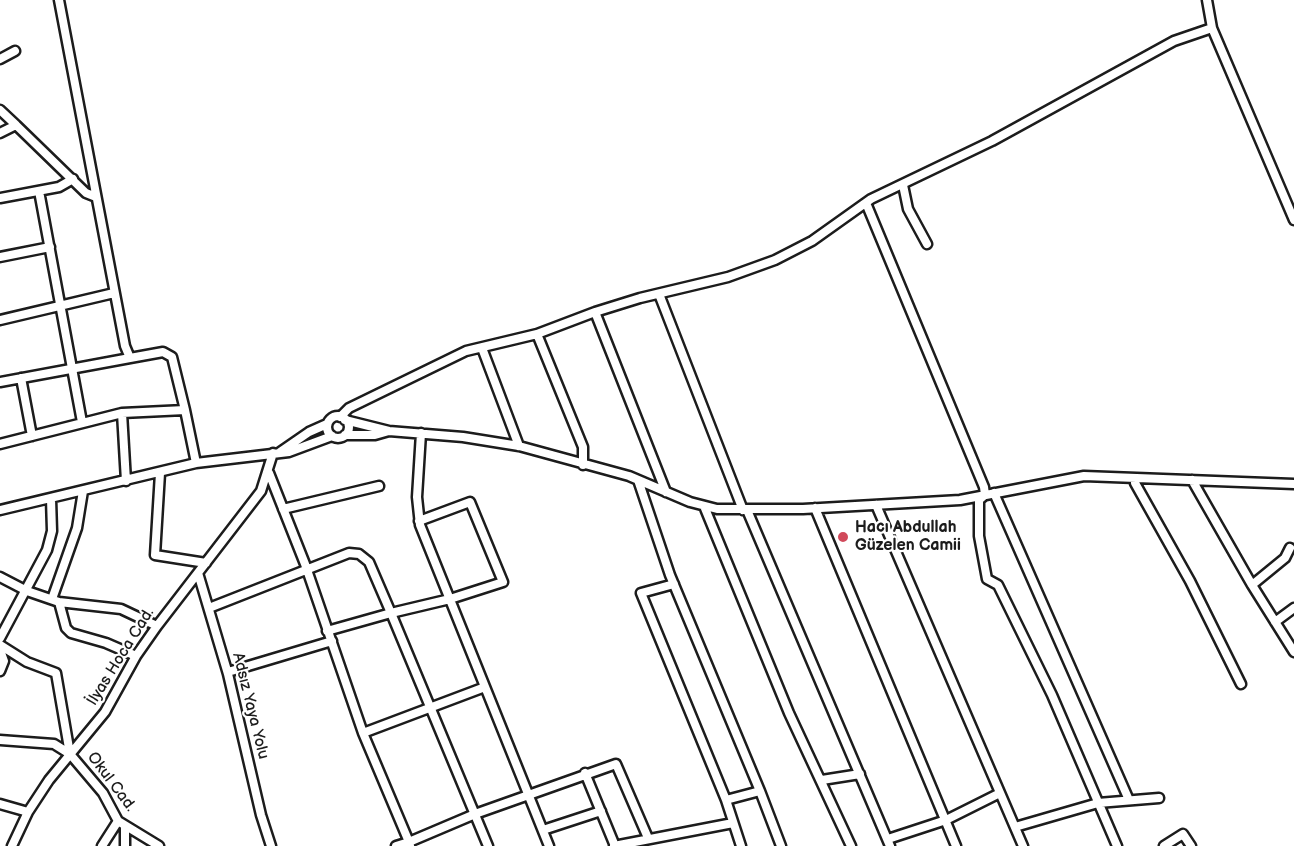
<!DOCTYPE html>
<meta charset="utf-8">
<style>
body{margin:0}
canvas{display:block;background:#fff}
</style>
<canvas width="1294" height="846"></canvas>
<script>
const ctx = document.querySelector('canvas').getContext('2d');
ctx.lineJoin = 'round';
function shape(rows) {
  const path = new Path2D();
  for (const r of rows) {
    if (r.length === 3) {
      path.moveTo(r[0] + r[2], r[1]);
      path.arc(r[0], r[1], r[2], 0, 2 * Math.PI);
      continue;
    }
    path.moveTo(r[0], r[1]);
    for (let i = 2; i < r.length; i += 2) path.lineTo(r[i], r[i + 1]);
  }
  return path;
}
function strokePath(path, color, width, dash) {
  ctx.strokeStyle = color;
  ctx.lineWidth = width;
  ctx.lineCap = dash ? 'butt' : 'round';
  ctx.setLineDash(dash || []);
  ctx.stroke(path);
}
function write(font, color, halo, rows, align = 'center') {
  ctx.font = font + ' "Balsamiq Sans",sans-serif';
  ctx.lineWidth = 4.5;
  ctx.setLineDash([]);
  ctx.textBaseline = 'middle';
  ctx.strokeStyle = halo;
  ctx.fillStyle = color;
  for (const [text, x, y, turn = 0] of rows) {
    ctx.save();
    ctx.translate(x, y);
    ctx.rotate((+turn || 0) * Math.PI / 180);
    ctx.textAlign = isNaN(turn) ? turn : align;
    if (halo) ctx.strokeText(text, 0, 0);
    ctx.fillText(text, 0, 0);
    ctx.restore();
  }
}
const minor = shape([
 [59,0,125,346,130,358,163,352,172,357,185,410],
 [1207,0,1212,28,1294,220],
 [0,59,15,51],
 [0,110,16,125],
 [0,133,16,125,86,193,96,197],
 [903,185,908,209,927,244],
 [39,191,82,422],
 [0,198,59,187,73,179],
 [866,203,984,487,985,495,979,500,979,536,987,579,998,585,1052,695,1117,846],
 [0,257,50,247],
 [659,294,743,510],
 [595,312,666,492],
 [0,320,114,293],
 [537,334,583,447,583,465],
 [482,348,519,446],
 [21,378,32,436],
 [0,382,130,358],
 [122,413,126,481],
 [338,427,11],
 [340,417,349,408,466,351,537,334,595,312,640,298,728,277,775,260,812,241,871,199,992,141,1174,41,1212,28],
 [345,420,389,431,463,437,519,446,629,476,690,502,717,509,803,509,960,500,1084,476,1294,484],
 [421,433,417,497,420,525,549,846],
 [345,435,375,435,389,431],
 [0,444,122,413,185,410,196,463],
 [280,452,309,432,327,424],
 [160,473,155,555,206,563],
 [269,473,305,564,363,733,409,842,475,814,616,764,648,838],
 [1135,478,1135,483,1190,581,1241,684],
 [638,480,670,575,760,791,726,800],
 [1192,480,1252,585,1294,652],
 [994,493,1129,800],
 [876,505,1023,846],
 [704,506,789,713,851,846],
 [815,508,956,846],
 [283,509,379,486],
 [0,510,196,463,289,452,332,436],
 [747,510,890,846],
 [198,573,228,674,261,815,271,846],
 [0,577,27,591,59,602,66,628,71,633,106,643,136,656],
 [674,584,641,593,726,800,741,846],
 [1252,585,1285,558,1290,548],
 [52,599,77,528,83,491],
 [59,602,121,609,157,626],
 [209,608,349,553,359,554,369,562,391,613,450,599,503,582,470,502,419,521],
 [1275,622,1294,608],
 [327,631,391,613,488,846],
 [0,638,47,550,52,531,51,499],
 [0,645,27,662,56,673,70,754],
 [0,650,4,661,0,671],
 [228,672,332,641],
 [363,733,485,687],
 [0,740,54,744,70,754,103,793,118,821,159,846],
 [585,773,615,846],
 [822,780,860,774],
 [760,791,781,846],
 [0,804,28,812],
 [125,826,125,846],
 [1015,827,1098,803,1159,798],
 [543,830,601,811],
 [888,839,946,820,1000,793],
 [12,846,28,812,49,780,105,712,136,656,157,626,261,491,273,453],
 [102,846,118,821],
 [396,846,409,842,410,846],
 [614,846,733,823],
 [1164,846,1183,834,1191,846]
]);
strokePath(minor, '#1c1c1c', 13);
strokePath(minor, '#fff', 8);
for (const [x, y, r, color] of [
 [843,537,6,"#d1495b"]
]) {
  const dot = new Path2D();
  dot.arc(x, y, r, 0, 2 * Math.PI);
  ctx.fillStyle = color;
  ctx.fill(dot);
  strokePath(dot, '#fff', 2);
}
write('bold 16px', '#1c1c1c', '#fff', [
 ["Hacı Abdullah",855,528],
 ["Güzelen Camii",855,546]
], 'left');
write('16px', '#1c1c1c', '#fff', [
 ["İlyas Hoca Cad.",121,657,-58],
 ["Adsız Yaya Yolu",250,706,76],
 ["Okul Cad.",111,782,53]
]);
</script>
